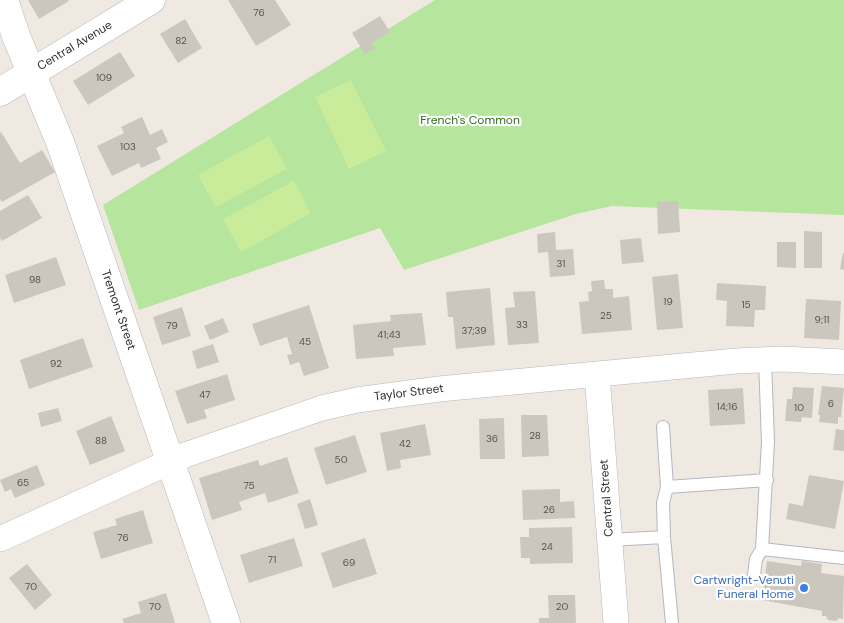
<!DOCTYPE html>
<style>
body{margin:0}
canvas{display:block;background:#efe9e1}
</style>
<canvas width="844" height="623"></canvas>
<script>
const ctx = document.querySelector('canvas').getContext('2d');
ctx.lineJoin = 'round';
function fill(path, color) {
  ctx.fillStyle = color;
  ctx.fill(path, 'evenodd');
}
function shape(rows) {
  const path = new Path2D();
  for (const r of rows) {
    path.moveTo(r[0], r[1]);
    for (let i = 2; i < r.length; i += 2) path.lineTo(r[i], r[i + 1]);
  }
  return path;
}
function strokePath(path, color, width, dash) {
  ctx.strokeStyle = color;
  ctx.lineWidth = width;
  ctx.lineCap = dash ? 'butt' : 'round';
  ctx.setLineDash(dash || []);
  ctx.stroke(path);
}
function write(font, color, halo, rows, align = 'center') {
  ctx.font = font + ' "DM Sans",sans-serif';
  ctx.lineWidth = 4.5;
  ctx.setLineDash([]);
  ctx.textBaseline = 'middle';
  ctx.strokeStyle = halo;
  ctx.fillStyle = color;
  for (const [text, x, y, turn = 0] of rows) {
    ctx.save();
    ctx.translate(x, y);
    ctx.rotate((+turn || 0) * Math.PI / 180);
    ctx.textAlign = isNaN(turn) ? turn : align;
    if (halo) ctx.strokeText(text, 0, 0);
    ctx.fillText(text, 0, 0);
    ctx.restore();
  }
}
fill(shape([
 [435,0,844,0,844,215,612,206,576,214,404,270,380,228,139,310,103,205]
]), '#b6e59e');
fill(shape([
 [351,80,386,151,349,169,315,97],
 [269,136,287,169,216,207,198,175],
 [294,181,311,213,241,252,223,219]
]), '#c9ec9a');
fill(shape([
 [28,0,68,0,69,1,39,19],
 [228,0,275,0,291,25,256,46],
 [380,16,390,32,372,43,375,48,365,54,352,33],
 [185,19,202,48,178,63,160,34],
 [120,52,135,76,88,105,73,81],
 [142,117,150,135,162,129,168,142,156,148,161,159,141,168,139,163,112,176,97,146,124,133,121,127],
 [1,132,20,163,42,150,55,172,2,202,0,199,0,133],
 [28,195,42,218,2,241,0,238,0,211],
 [678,201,680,232,658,234,657,202],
 [804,231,822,232,822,268,804,268],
 [555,232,556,250,573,249,575,275,550,277,548,252,538,253,537,234],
 [641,238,644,262,622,264,620,240],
 [777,242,796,242,796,268,777,267],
 [843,253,844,253,844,270,840,269],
 [56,257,66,285,14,303,5,275],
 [678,274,683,328,657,330,652,277],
 [604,280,605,289,613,289,613,298,629,296,632,330,582,334,579,302,589,301,588,292,592,291,591,281],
 [717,283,766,286,765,310,755,310,754,327,726,326,727,301,716,300],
 [490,288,495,345,456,349,453,317,448,317,446,292],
 [535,291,539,343,508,345,505,308,515,307,513,292],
 [806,299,841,301,839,340,804,338],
 [309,305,329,368,304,376,299,362,290,365,287,355,292,354,287,337,260,346,252,324],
 [182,307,191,336,162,345,153,317],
 [422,313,426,345,393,348,394,356,356,359,353,325,391,321,390,315],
 [223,318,229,332,210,340,204,326],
 [83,338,93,367,29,389,20,360],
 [213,344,219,362,197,369,192,351],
 [227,374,235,400,204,410,207,418,187,424,175,391],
 [822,386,844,388,841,417,838,417,838,424,819,422,820,415,818,415],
 [793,387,814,388,812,418,802,417,801,422,785,421,787,399,792,399],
 [743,388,745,424,710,426,708,390],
 [58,408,62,421,41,427,38,413],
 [521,415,547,415,549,456,522,457],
 [111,416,125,451,90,465,76,431],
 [504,418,505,459,480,459,479,419],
 [425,424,431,455,400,460,401,468,387,471,380,433],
 [836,429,844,430,844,451,833,450],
 [355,435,367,472,326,485,314,448],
 [287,457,299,493,268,503,265,493,239,502,242,510,212,520,199,478,258,460,260,466],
 [37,465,45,485,15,498,11,489,5,492,0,480],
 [809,475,844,481,835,529,786,519,789,503,803,506],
 [560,489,560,502,574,501,575,518,523,520,522,490],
 [310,499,318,525,305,529,297,504],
 [143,510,153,543,101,559,93,532,117,525,115,519],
 [572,527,573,563,530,564,530,558,521,558,520,537,529,537,529,528],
 [294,538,303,566,249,583,240,555],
 [365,538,377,574,333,588,321,553],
 [767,561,801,566,802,561,822,564,821,573,844,576,843,619,839,618,836,621,828,620,826,616,822,616,822,611,762,600],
 [27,564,52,595,35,610,9,578],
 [166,593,175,623,124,623,122,619,141,613,138,602],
 [548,595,575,595,576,623,539,623,539,618,549,618]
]), '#cbc7bf');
const lane = shape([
 [765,360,768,442,762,549,844,558],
 [663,427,667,487,663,503,664,537,672,623],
 [667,487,767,480],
 [610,540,664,537],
 [754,575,756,559,762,549]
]);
const street = shape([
 [597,374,616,623],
 [0,539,185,455,322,408,357,400,439,389,736,361,783,359,844,362]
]);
const secondary = shape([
 [4,0,16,36,60,142,226,623],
 [0,92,151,0]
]);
strokePath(lane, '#b4b7c1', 14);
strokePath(street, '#b4b7c1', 26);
strokePath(secondary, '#b4b7c1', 29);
strokePath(lane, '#fff', 12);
strokePath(street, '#fff', 25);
strokePath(secondary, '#fff', 28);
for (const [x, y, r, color] of [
 [804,588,5,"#3f7fe0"]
]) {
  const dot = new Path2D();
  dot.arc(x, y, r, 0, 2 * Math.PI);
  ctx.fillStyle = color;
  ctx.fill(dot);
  strokePath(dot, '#fff', 2);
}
write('10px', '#555452', null, [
 ["76",259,13],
 ["82",181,41],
 ["109",104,78],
 ["103",128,147],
 ["31",561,264],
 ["98",35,280],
 ["19",668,302],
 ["15",746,305],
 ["25",606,316],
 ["9;11",822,320],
 ["33",522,325],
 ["79",172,326],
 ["37;39",474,331],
 ["41;43",389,335],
 ["45",305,342],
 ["92",56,364],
 ["47",205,395],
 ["6",831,404],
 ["14;16",727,407],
 ["10",799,408],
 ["28",535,436],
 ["36",492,439],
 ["88",101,441],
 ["42",405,444],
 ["50",341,460],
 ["65",23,483],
 ["75",249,486],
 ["26",549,510],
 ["76",123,538],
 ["24",547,547],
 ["71",272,560],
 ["69",349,563],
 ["70",31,587],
 ["70",155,607],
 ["20",562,607]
]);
write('12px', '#2e2e2e', '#fff', [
 ["Central Avenue",75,46,-31],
 ["Tremont Street",118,310,71],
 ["Taylor Street",409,393,-7],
 ["Central Street",607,498,-94]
]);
write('12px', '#2c6e1b', '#fff', [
 ["French's Common",470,121]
]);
write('12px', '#366cbe', '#fff', [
 ["Cartwright-Venuti",794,581],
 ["Funeral Home",794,595]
], 'right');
</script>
